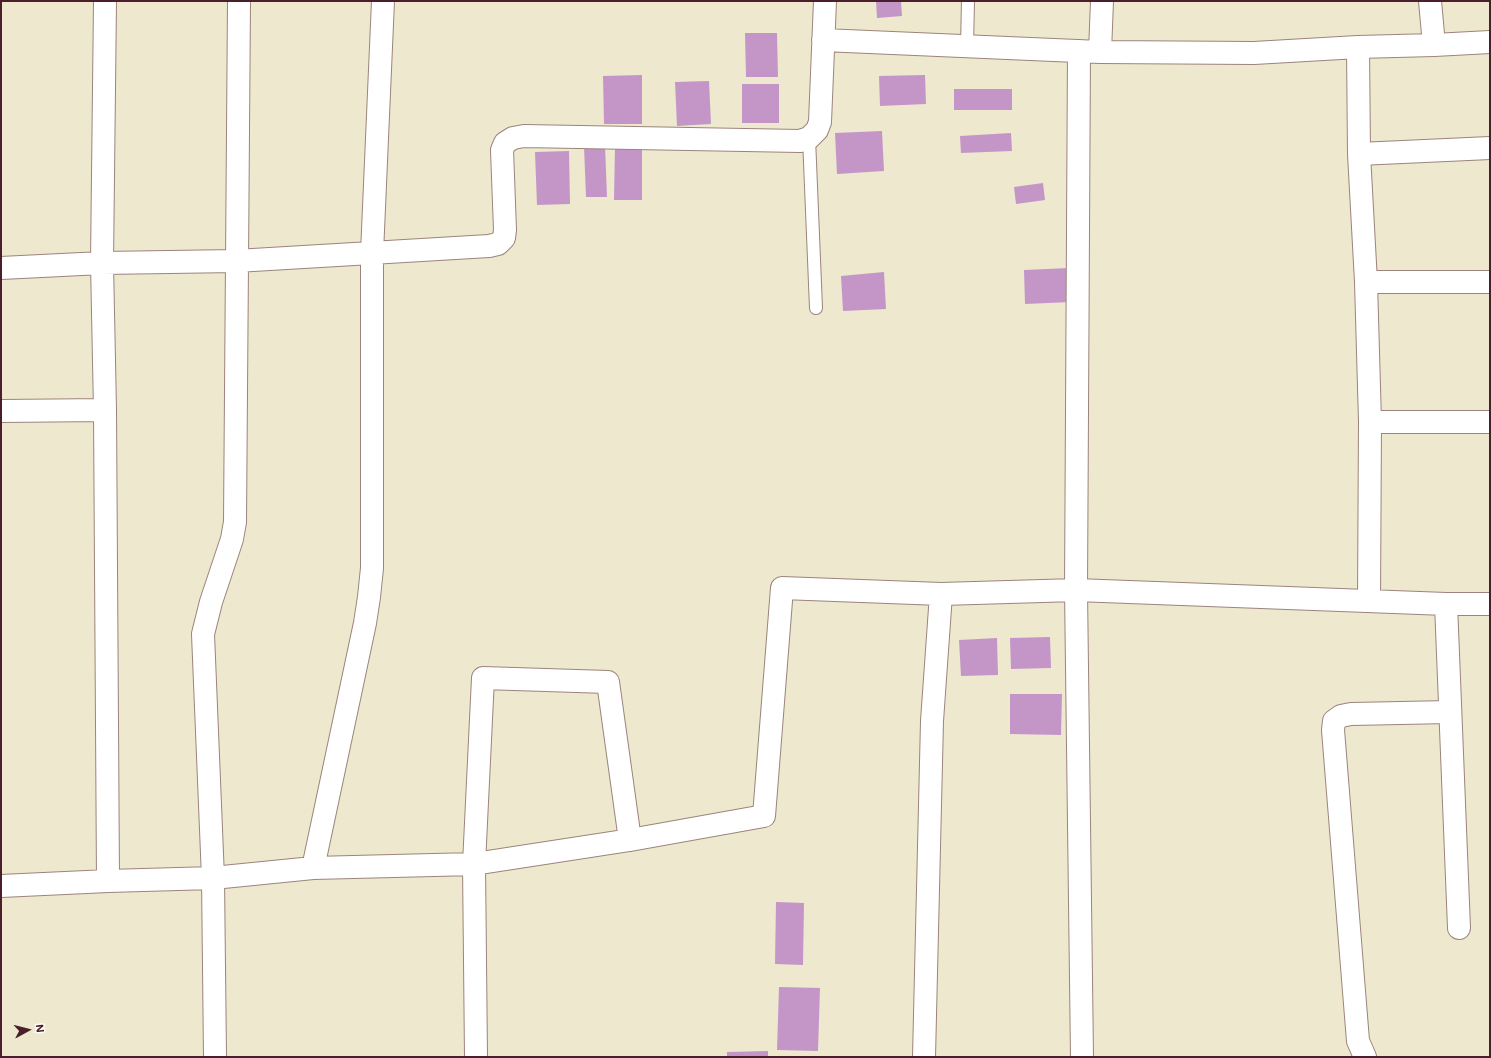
<!DOCTYPE html>
<style>
body{margin:0}
#map{position:relative;width:1491px;height:1058px;overflow:hidden;background:#ede8ce;font-family:Mali,sans-serif}
canvas{display:block}
.frame{position:absolute;inset:0;border:2px solid #4a1f2b;pointer-events:none}
.north{position:absolute;left:8px;top:1010px;width:40px;height:40px;-webkit-text-stroke:3px #fdfcf7;paint-order:stroke;rotate:83deg;font-size:11px;font-weight:700;line-height:16px;text-align:center;color:#4a1f2b}
.north::after{content:'';display:block;margin:auto;width:14px;height:18px;background:#4a1f2b;clip-path:polygon(50% 0,100% 100%,50% 72%,0 100%)}
</style>
<div id="map">
<canvas width="1491" height="1058"></canvas>
<div class="frame"></div>
<div class="north">N</div>
</div>
<script>
const ctx = document.querySelector('canvas').getContext('2d');
ctx.lineJoin = 'round';
function fill(path, color) {
  ctx.fillStyle = color;
  ctx.fill(path, 'evenodd');
}
function shape(rows) {
  const path = new Path2D();
  for (const r of rows) {
    path.moveTo(r[0], r[1]);
    for (let i = 2; i < r.length; i += 2) path.lineTo(r[i], r[i + 1]);
  }
  return path;
}
function strokePath(path, color, width, dash) {
  ctx.strokeStyle = color;
  ctx.lineWidth = width;
  ctx.lineCap = dash ? 'butt' : 'round';
  ctx.setLineDash(dash || []);
  ctx.stroke(path);
}
fill(shape([
 [876,1,901,1,902,16,877,18],
 [745,33,777,33,778,77,746,77],
 [642,75,642,124,604,124,603,76],
 [925,75,926,104,880,106,879,76],
 [709,81,711,124,677,126,675,82],
 [742,84,779,84,779,123,742,123],
 [954,89,1012,89,1012,110,954,110],
 [882,131,884,171,837,174,835,133],
 [1011,133,1012,151,961,153,960,136],
 [605,145,607,197,586,197,584,146],
 [615,147,642,147,642,200,614,200],
 [569,151,570,204,537,205,535,152],
 [1043,183,1045,200,1016,204,1014,187],
 [1069,268,1071,302,1025,304,1024,270],
 [884,272,886,309,843,311,841,276],
 [1050,637,1051,668,1011,669,1010,638],
 [997,638,998,675,961,676,959,640],
 [1010,694,1062,694,1061,735,1010,734],
 [776,902,804,903,803,965,775,964],
 [779,987,820,988,818,1051,777,1050],
 [768,1051,768,1057,727,1057,727,1052]
]), '#c496c8');
const service = shape([
 [967,46,968,1],
 [809,138,816,308]
]);
const minor = shape([
 [105,1,102,263,105,410,108,881,213,878,313,868,474,864,483,678,608,682,630,840,764,816,782,588,941,594,1076,590,1446,604,1490,604],
 [1430,1,1434,45],
 [823,40,1100,52,1254,53,1358,47,1434,45,1490,42],
 [1358,47,1359,154,1366,282,1370,422,1369,601],
 [1079,51,1076,590,1082,1057],
 [1100,52,1102,1],
 [1359,154,1490,148],
 [1,268,102,263,236,261,489,246,498,244,504,238,505,230,502,150,505,143,513,138,524,136,800,141,809,138,817,130,820,122,825,1],
 [1366,282,1490,282],
 [1,411,105,410],
 [1370,422,1490,422],
 [1446,604,1459,928],
 [313,868,365,623,369,597,372,568,372,253,383,1],
 [1,886,108,881],
 [215,1057,213,878,203,634,211,602,232,539,235,522,239,1],
 [476,1057,474,864,630,840],
 [924,1057,932,721,941,594],
 [1365,1057,1358,1041,1333,730,1334,721,1341,716,1351,714,1450,712]
]);
strokePath(service, '#9c847c', 14);
strokePath(minor, '#9c847c', 24);
strokePath(service, '#fff', 12);
strokePath(minor, '#fff', 22);
</script>
